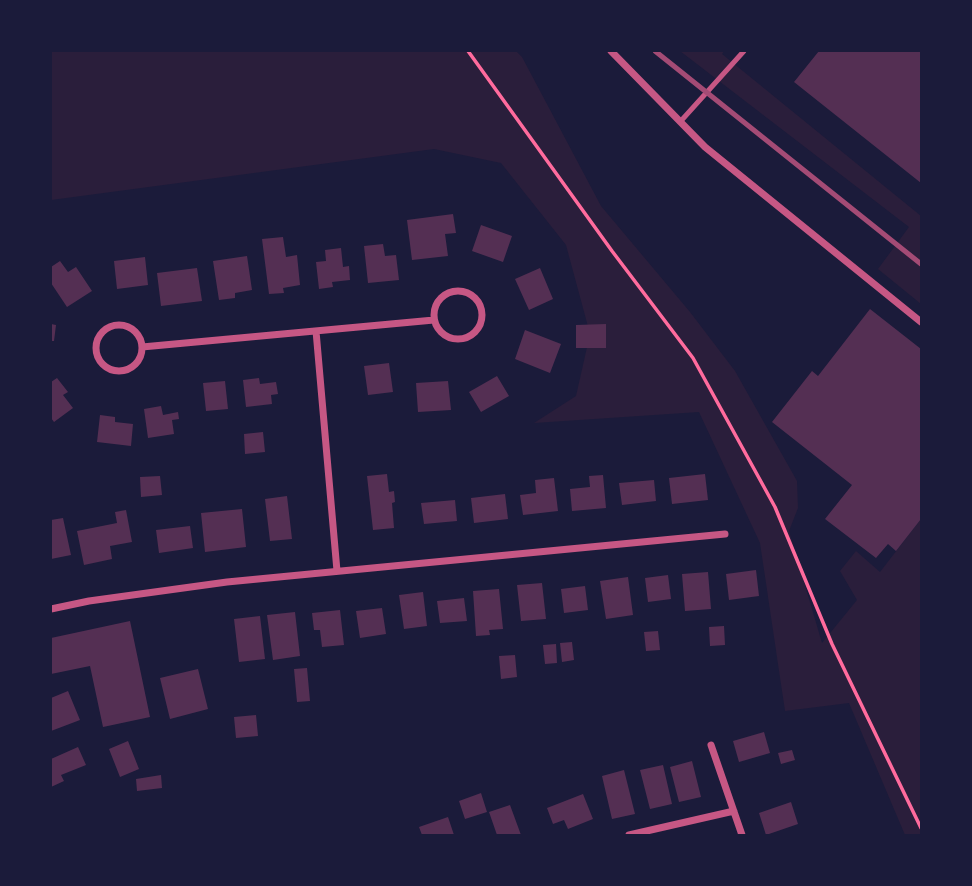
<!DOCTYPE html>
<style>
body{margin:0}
#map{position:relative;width:972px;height:886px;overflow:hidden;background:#1b1b3a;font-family:"PT Serif",serif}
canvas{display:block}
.frame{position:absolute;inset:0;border:52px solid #1b1b3a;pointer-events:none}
</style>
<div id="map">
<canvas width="972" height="886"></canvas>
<div class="frame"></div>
</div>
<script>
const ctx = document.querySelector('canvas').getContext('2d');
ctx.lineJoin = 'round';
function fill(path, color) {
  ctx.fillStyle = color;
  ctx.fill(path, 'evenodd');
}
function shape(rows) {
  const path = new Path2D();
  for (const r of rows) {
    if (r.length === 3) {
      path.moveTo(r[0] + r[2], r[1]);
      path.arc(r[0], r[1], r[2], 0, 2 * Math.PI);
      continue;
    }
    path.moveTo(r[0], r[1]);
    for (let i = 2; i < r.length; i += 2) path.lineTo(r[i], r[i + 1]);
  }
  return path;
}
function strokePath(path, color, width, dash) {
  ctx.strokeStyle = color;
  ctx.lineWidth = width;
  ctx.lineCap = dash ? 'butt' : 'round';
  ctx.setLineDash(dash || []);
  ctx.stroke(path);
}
fill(shape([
 [51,51,516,51,522,57,601,206,690,312,735,371,797,481,798,508,789,531,822,643,857,600,840,571,856,551,880,572,921,519,921,835,905,835,849,703,785,711,760,543,699,412,534,423,576,396,590,334,566,245,501,163,434,149,51,200],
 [680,51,724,51,722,54,921,216,921,304,878,269,909,227]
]), '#2a1e3b');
fill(shape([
 [819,51,921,51,921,183,794,82],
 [453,214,456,233,445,234,448,256,412,260,407,220],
 [481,225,512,236,503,262,472,251],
 [283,237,286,257,297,255,300,285,283,288,284,293,269,294,262,239],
 [383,244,385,256,396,255,399,280,368,283,364,246],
 [341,248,343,267,349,266,350,280,332,282,333,287,319,289,316,262,326,261,325,250],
 [247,256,252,290,235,293,235,298,219,300,213,261],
 [145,257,148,285,117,289,114,261],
 [60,261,68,272,76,267,92,291,67,307,51,283,51,267],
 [197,268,202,301,161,306,157,273],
 [540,268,553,299,529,310,515,279],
 [870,309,921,349,921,519,896,551,888,544,876,558,825,519,852,485,772,422,812,371,818,376],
 [51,324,56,325,54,341,51,341],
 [606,324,606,348,576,348,576,325],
 [525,330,561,344,550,373,515,359],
 [389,363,393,392,368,395,364,366],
 [497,376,509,396,481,412,469,392],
 [57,378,68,392,63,395,73,408,54,422,51,418,51,382],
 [259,378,260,384,276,382,278,394,271,395,272,404,246,407,243,380],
 [225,381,228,409,206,411,203,383],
 [448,381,451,410,418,412,416,383],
 [161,406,163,415,178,412,179,419,172,420,174,434,148,438,144,409],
 [100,415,115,417,115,422,133,424,131,446,97,442],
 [263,432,265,452,245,454,244,434],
 [387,474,389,492,394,491,395,502,392,503,394,528,373,530,367,476],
 [705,474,708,500,672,504,669,478],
 [603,475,606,508,572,511,570,489,590,487,589,476],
 [160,476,162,495,141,497,140,477],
 [554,478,558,511,523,515,520,495,536,493,535,480],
 [654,480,656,501,622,505,619,483],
 [505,494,508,519,474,523,471,498],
 [287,496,292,539,270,541,265,499],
 [455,500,457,521,424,524,421,503],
 [242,509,246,547,205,552,201,513],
 [126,510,132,542,110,546,112,559,84,565,77,531,117,523,115,512],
 [63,518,71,555,51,559,51,520],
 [190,526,193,548,159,553,156,530],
 [756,570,759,596,729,600,726,574],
 [708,572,711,609,685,611,682,574],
 [668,575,671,599,648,602,645,578],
 [628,577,633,615,606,619,600,581],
 [542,583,546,619,521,621,517,585],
 [585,586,588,610,564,613,561,589],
 [499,589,503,629,489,630,490,635,476,636,473,591],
 [423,592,427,626,404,629,399,595],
 [464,598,467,621,440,623,437,601],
 [382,608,386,634,360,638,356,611],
 [340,610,344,645,322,647,320,630,314,630,312,613],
 [295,612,300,656,273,660,267,615],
 [260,616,265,659,239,662,234,619],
 [130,621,150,717,103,727,90,666,51,674,51,638],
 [724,626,725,645,710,646,709,627],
 [658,631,660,650,646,651,644,632],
 [572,642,574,660,562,662,560,643],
 [556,644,557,663,545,664,543,645],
 [515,655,517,677,501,679,499,656],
 [307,668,310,701,297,702,294,669],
 [198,669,208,709,170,719,160,678],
 [68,691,80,720,51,731,51,698],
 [256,715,258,736,236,738,234,717],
 [764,732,770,753,739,762,733,741],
 [128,741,139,769,120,777,109,749],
 [78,747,86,765,61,775,64,781,51,787,51,759],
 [792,750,795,760,781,764,778,753],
 [692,761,701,797,679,802,670,767],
 [663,765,672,804,650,809,640,770],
 [624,770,635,814,612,819,602,776],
 [161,775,162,788,137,791,136,779],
 [481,793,487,812,465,819,459,801],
 [583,794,593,819,568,829,564,820,553,824,547,808],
 [791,802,798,824,766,835,759,813],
 [510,805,521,835,497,835,489,812],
 [448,817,454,835,422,835,419,827]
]), '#542f53');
strokePath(shape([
 [468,51,612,251,693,358,775,507,832,644,921,828]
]), '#ff6b9d', 3.5);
strokePath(shape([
 [680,122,744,51]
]), '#c65784', 5);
strokePath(shape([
 [611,51,705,147,921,322],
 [458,315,24],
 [119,348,23],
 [316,331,337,571],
 [142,347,434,320],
 [51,609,89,601,227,582,725,534],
 [711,745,742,835],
 [629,835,734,811]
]), '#c65784', 7);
strokePath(shape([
 [655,51,921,264]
]), '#a44b75', 5);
</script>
